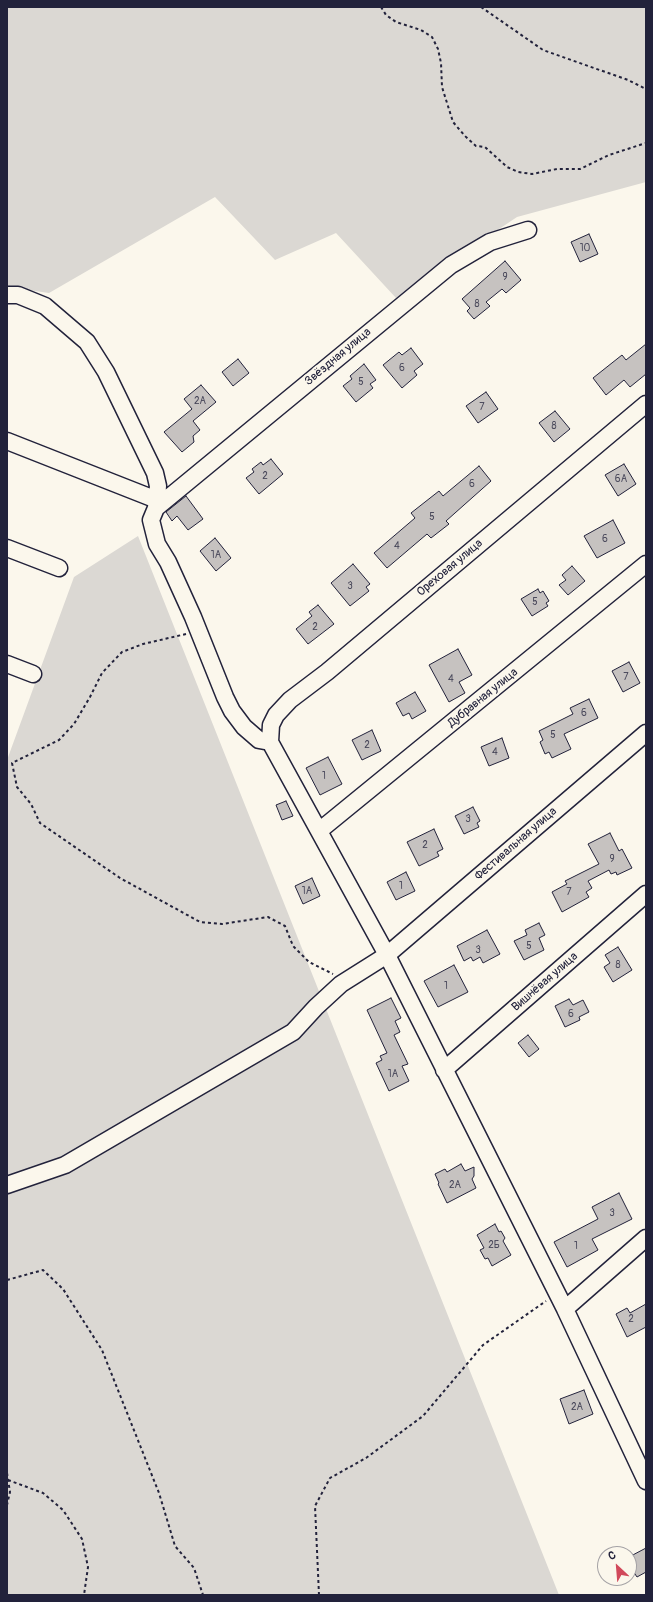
<!DOCTYPE html>
<meta charset="utf-8">
<style>
body{margin:0}
#map{position:relative;width:653px;height:1602px;overflow:hidden;background:#fbf7ec;font-family:Pangolin,sans-serif}
canvas{display:block}
.frame{position:absolute;inset:0;border:8px solid #22223b;pointer-events:none}
.north{position:absolute;left:597px;top:1546px;width:40px;height:40px;box-sizing:border-box;background:#fbf7ec;border:1px solid #a4a2a5;border-radius:50%;rotate:334deg;font-size:11px;font-weight:700;line-height:16px;text-align:center;color:#22223b}
.north::after{content:'';display:block;margin:auto;width:14px;height:18px;background:#d1495b;clip-path:polygon(50% 0,100% 100%,50% 72%,0 100%)}
</style>
<div id="map">
<canvas width="653" height="1602"></canvas>
<div class="frame"></div>
<div class="north">С</div>
</div>
<script>
const ctx = document.querySelector('canvas').getContext('2d');
ctx.lineJoin = 'round';
function fill(path, color) {
  ctx.fillStyle = color;
  ctx.fill(path, 'evenodd');
}
function shape(rows) {
  const path = new Path2D();
  for (const r of rows) {
    path.moveTo(r[0], r[1]);
    for (let i = 2; i < r.length; i += 2) path.lineTo(r[i], r[i + 1]);
  }
  return path;
}
function strokePath(path, color, width, dash) {
  ctx.strokeStyle = color;
  ctx.lineWidth = width;
  ctx.lineCap = dash ? 'butt' : 'round';
  ctx.setLineDash(dash || []);
  ctx.stroke(path);
}
function write(font, color, halo, rows, align = 'center') {
  ctx.font = font + ' Pangolin,sans-serif';
  ctx.lineWidth = 4;
  ctx.setLineDash([]);
  ctx.textBaseline = 'middle';
  ctx.strokeStyle = halo;
  ctx.fillStyle = color;
  for (const [text, x, y, turn = 0] of rows) {
    ctx.save();
    ctx.translate(x, y);
    ctx.rotate((+turn || 0) * Math.PI / 180);
    ctx.textAlign = isNaN(turn) ? turn : align;
    if (halo) ctx.strokeText(text, 0, 0);
    ctx.fillText(text, 0, 0);
    ctx.restore();
  }
}
fill(shape([
 [7,7,646,7,646,182,517,217,396,298,336,233,275,260,215,197,49,293,7,287],
 [138,536,559,1595,7,1595,7,760,74,577]
]), '#dbd8d3');
const building = shape([
 [589,234,598,254,580,262,571,242,589,234],
 [505,261,521,280,506,293,502,289,486,302,490,306,474,319,467,311,470,308,462,299,505,261],
 [646,344,646,374,630,387,624,380,606,395,593,378,622,355,626,360,646,344],
 [411,348,423,364,414,371,417,375,402,388,383,365,399,352,402,355,411,348],
 [238,359,249,373,233,386,222,372,238,359],
 [364,364,376,380,370,384,373,388,356,402,343,386,352,379,350,376,364,364],
 [201,385,216,402,193,421,200,430,193,436,194,442,182,452,164,432,192,409,184,399,201,385],
 [486,392,498,409,478,423,466,406,486,392],
 [555,411,570,429,554,442,539,423,555,411],
 [271,459,283,474,259,494,246,478,254,472,252,469,261,462,263,465,271,459],
 [624,464,636,484,618,496,605,475,624,464],
 [479,466,491,481,446,521,449,524,431,538,427,534,387,568,374,553,415,518,411,513,439,491,443,496,479,466],
 [186,496,203,519,188,530,177,516,172,521,166,512,186,496],
 [613,520,625,543,597,558,584,536,613,520],
 [215,538,231,558,216,571,200,551,215,538],
 [353,564,370,584,366,587,369,591,350,606,331,583,353,564],
 [572,566,585,581,568,595,559,585,566,580,562,575,572,566],
 [538,589,540,593,543,591,549,601,546,603,548,606,532,616,521,599,538,589],
 [318,605,334,624,308,644,296,629,312,616,309,612,318,605],
 [458,649,472,675,459,682,465,693,449,702,429,665,458,649],
 [629,662,640,683,623,692,612,671,629,662],
 [415,692,426,711,412,719,409,713,403,716,396,703,415,692],
 [589,699,598,718,564,734,571,749,552,758,549,752,545,754,540,742,543,740,539,731,573,714,570,708,589,699],
 [372,730,381,751,362,760,352,740,372,730],
 [502,738,509,758,489,766,481,747,502,738],
 [328,757,342,784,320,795,306,768,328,757],
 [286,801,293,816,282,820,276,805,286,801],
 [473,807,480,821,477,823,479,827,464,834,455,816,473,807],
 [434,829,443,849,437,852,439,856,419,866,407,842,434,829],
 [610,833,619,851,622,849,632,868,617,875,616,872,611,874,609,870,588,881,592,888,586,892,589,897,562,912,552,892,567,884,565,881,599,864,588,844,610,833],
 [406,872,415,891,396,900,387,882,406,872],
 [312,878,320,896,303,904,295,886,312,878],
 [539,923,545,935,539,938,544,950,524,960,514,941,527,935,525,930,539,923],
 [487,930,500,954,483,963,480,957,473,961,471,957,464,961,457,946,487,930],
 [618,947,632,970,613,982,604,967,610,963,605,955,618,947],
 [454,965,468,992,438,1007,424,981,454,965],
 [391,998,401,1018,395,1021,400,1032,394,1035,408,1064,402,1066,409,1081,389,1091,376,1063,382,1060,380,1056,387,1053,367,1010,391,998],
 [569,999,573,1005,583,1000,589,1012,579,1017,580,1020,565,1027,555,1006,569,999],
 [528,1035,539,1049,529,1057,518,1043,528,1035],
 [461,1164,465,1171,474,1167,474,1176,472,1179,476,1188,447,1203,438,1184,439,1183,435,1174,445,1169,447,1172,461,1164],
 [619,1193,632,1219,592,1239,598,1250,567,1267,554,1242,598,1219,592,1207,619,1193],
 [495,1224,499,1232,501,1231,505,1238,503,1241,511,1255,492,1266,488,1258,485,1259,480,1250,484,1248,477,1235,495,1224],
 [646,1304,646,1327,627,1337,616,1314,627,1308,630,1313,646,1304],
 [584,1390,593,1414,569,1424,560,1399,584,1390],
 [646,1548,646,1572,637,1577,633,1571,629,1573,629,1557,646,1548]
]);
fill(building, '#c6c2c0');
strokePath(building, '#22223b', 1);
const minor = shape([
 [528,230,490,242,451,265,156,508,151,520,157,544,168,562,193,617,225,697,232,711,244,727,259,740,270,742,387,955,565,1309,646,1481],
 [7,295,18,295,45,306,87,342,106,372,155,473,158,486,156,508],
 [7,441,157,500],
 [7,548,59,568],
 [7,664,33,674],
 [270,742,271,725,276,715,290,700,327,672,646,404],
 [319,831,646,564],
 [444,1070,646,894],
 [7,1185,65,1165,293,1032,316,1007,341,984,387,955,646,733],
 [565,1309,646,1238]
]);
strokePath(minor, '#22223b', 19);
strokePath(shape([
 [381,7,386,15,396,22,421,30,432,37,438,49,441,63,442,87,453,122,465,136,476,146,485,147,507,167,518,172,532,174,557,169,580,169,609,155,646,143],
 [481,7,543,50,628,80,646,89],
 [186,634,143,644,122,652,102,673,90,697,74,724,59,740,12,763,17,787,31,804,40,823,120,878,200,922,222,924,268,917,285,926,293,946,309,962,333,974],
 [7,1280,43,1270,63,1289,102,1350,159,1493,175,1546,194,1568,203,1595],
 [7,1473,10,1492,7,1505],
 [8,1480,43,1493,63,1510,82,1539,88,1567,84,1595],
 [319,1595,315,1506,330,1478,366,1458,423,1416,483,1345,546,1301]
]), '#22223b', 2, [3, 3]);
strokePath(minor, '#fbf7ec', 16);
write('10px', '#4b4a5c', null, [
 ["10",585,248],
 ["9",505,277],
 ["8",477,304],
 ["6",402,368],
 ["5",361,382],
 ["2А",200,401],
 ["7",482,407],
 ["8",554,426],
 ["2",265,476],
 ["6А",621,479],
 ["6",472,484],
 ["5",432,517],
 ["6",605,539],
 ["4",397,546],
 ["1А",216,555],
 ["3",350,586],
 ["5",535,602],
 ["2",315,627],
 ["7",626,677],
 ["4",451,679],
 ["6",584,713],
 ["5",553,735],
 ["2",367,745],
 ["4",495,752],
 ["1",324,776],
 ["3",468,819],
 ["2",425,845],
 ["9",612,859],
 ["1",401,886],
 ["1А",307,891],
 ["7",569,892],
 ["5",529,946],
 ["3",478,950],
 ["8",618,965],
 ["1",446,986],
 ["6",571,1014],
 ["1А",393,1074],
 ["2А",455,1185],
 ["3",612,1213],
 ["2Б",494,1245],
 ["1",576,1246],
 ["2",631,1319],
 ["2А",577,1407]
]);
write('12px', '#22223b', '#fbf7ec', [
 ["Звёздная улица",338,357,-40],
 ["Ореховая улица",450,568,-40],
 ["Дубравная улица",483,698,-39],
 ["Фестивальная улица",516,844,-41],
 ["Вишнёвая улица",545,982,-41]
]);
</script>
